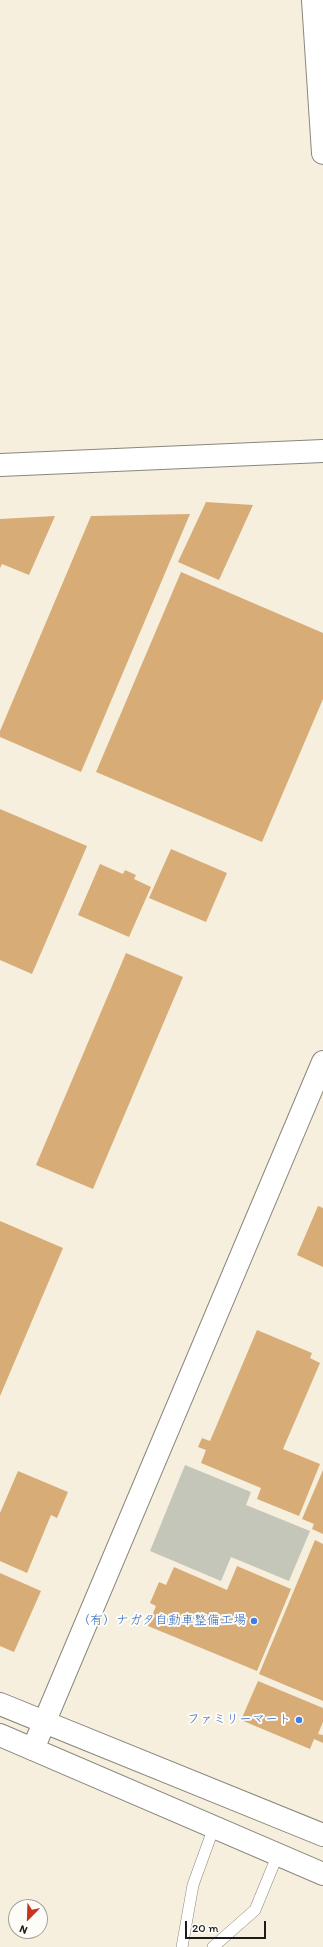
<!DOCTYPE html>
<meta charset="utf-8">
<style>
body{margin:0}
#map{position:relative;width:323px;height:1947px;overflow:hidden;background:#f6efdd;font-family:Itim,sans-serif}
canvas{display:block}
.north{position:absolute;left:8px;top:1899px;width:40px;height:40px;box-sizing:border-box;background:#fdfcf7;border:1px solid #a3a29f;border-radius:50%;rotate:203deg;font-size:11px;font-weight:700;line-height:16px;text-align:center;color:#1c1c1c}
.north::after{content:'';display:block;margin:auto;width:14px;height:18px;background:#c8321e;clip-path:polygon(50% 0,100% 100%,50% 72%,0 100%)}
.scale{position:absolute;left:185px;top:1921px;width:81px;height:18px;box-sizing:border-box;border:2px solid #1c1c1c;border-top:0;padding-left:5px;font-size:12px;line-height:14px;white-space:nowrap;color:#1c1c1c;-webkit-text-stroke:3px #fdfcf7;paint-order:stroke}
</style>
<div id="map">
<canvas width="323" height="1947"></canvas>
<div class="north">N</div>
<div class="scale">20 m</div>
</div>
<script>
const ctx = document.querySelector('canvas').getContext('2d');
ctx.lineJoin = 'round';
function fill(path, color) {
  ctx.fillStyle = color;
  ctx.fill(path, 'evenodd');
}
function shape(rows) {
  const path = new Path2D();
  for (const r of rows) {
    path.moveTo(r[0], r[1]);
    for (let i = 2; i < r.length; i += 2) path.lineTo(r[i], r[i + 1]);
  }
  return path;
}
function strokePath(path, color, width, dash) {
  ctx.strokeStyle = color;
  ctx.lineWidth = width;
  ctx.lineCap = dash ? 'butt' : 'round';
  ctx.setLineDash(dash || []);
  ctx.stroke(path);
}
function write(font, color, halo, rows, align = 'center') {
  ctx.font = font + ' Itim,"Klee One",sans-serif';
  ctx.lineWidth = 4;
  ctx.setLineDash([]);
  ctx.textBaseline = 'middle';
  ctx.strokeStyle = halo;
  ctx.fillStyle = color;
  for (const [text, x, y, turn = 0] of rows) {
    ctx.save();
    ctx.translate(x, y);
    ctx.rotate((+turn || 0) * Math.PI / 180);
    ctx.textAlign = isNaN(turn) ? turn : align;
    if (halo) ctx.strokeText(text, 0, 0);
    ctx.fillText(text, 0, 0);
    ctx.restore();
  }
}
fill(shape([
 [185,1465,251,1492,246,1505,310,1531,289,1581,231,1557,221,1581,150,1551]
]), '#c3c6b9');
fill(shape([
 [206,502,253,505,219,580,178,562],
 [190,514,81,772,0,737,0,731,91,516],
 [55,516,29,575,2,564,0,568,0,519],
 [181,572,323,633,323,699,262,842,96,772],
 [0,809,87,846,32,974,0,960],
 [171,849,227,873,206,922,149,898],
 [100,864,123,874,125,870,136,875,134,879,151,887,129,937,78,915],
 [126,953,183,977,93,1189,36,1165],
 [318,1206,323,1208,323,1267,297,1255],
 [0,1221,63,1248,0,1396],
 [257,1330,312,1353,310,1358,320,1363,283,1449,320,1464,299,1516,257,1499,261,1488,201,1463,206,1450,198,1447,202,1438,210,1441],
 [323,1470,323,1534,312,1529,314,1524,302,1519],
 [18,1471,68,1492,57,1518,51,1515,27,1573,0,1561,0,1513],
 [315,1540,323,1544,323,1701,259,1674],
 [237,1566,291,1589,257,1671,148,1626,156,1606,150,1603,159,1582,166,1585,174,1567,227,1590],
 [0,1573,41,1591,14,1652,0,1646],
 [258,1681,323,1708,323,1722,318,1734,323,1735,323,1743,314,1739,310,1749,241,1720]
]), '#d7ac77');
const service = shape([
 [182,1947,193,1885,214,1827],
 [213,1947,255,1910,278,1854]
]);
const minor = shape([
 [313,0,323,153],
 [0,465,323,451],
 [33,1749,323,1062]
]);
const tertiary = shape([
 [0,1704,323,1835],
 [0,1735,323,1874]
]);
strokePath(service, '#89867c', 12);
strokePath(minor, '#89867c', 24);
strokePath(tertiary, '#89867c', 24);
strokePath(service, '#fff', 11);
strokePath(minor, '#fff', 22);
strokePath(tertiary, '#fff', 22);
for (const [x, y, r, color] of [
 [254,1621,4,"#3f7fe0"],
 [299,1720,4,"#3f7fe0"]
]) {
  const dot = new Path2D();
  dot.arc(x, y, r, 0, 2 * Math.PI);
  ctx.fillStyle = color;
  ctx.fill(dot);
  strokePath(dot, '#fdfcf7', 1.5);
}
write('13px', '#366cbe', '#fdfcf7', [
 ["（有）ナガタ自動車整備工場",246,1621],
 ["ファミリーマート",291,1720]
], 'right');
</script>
